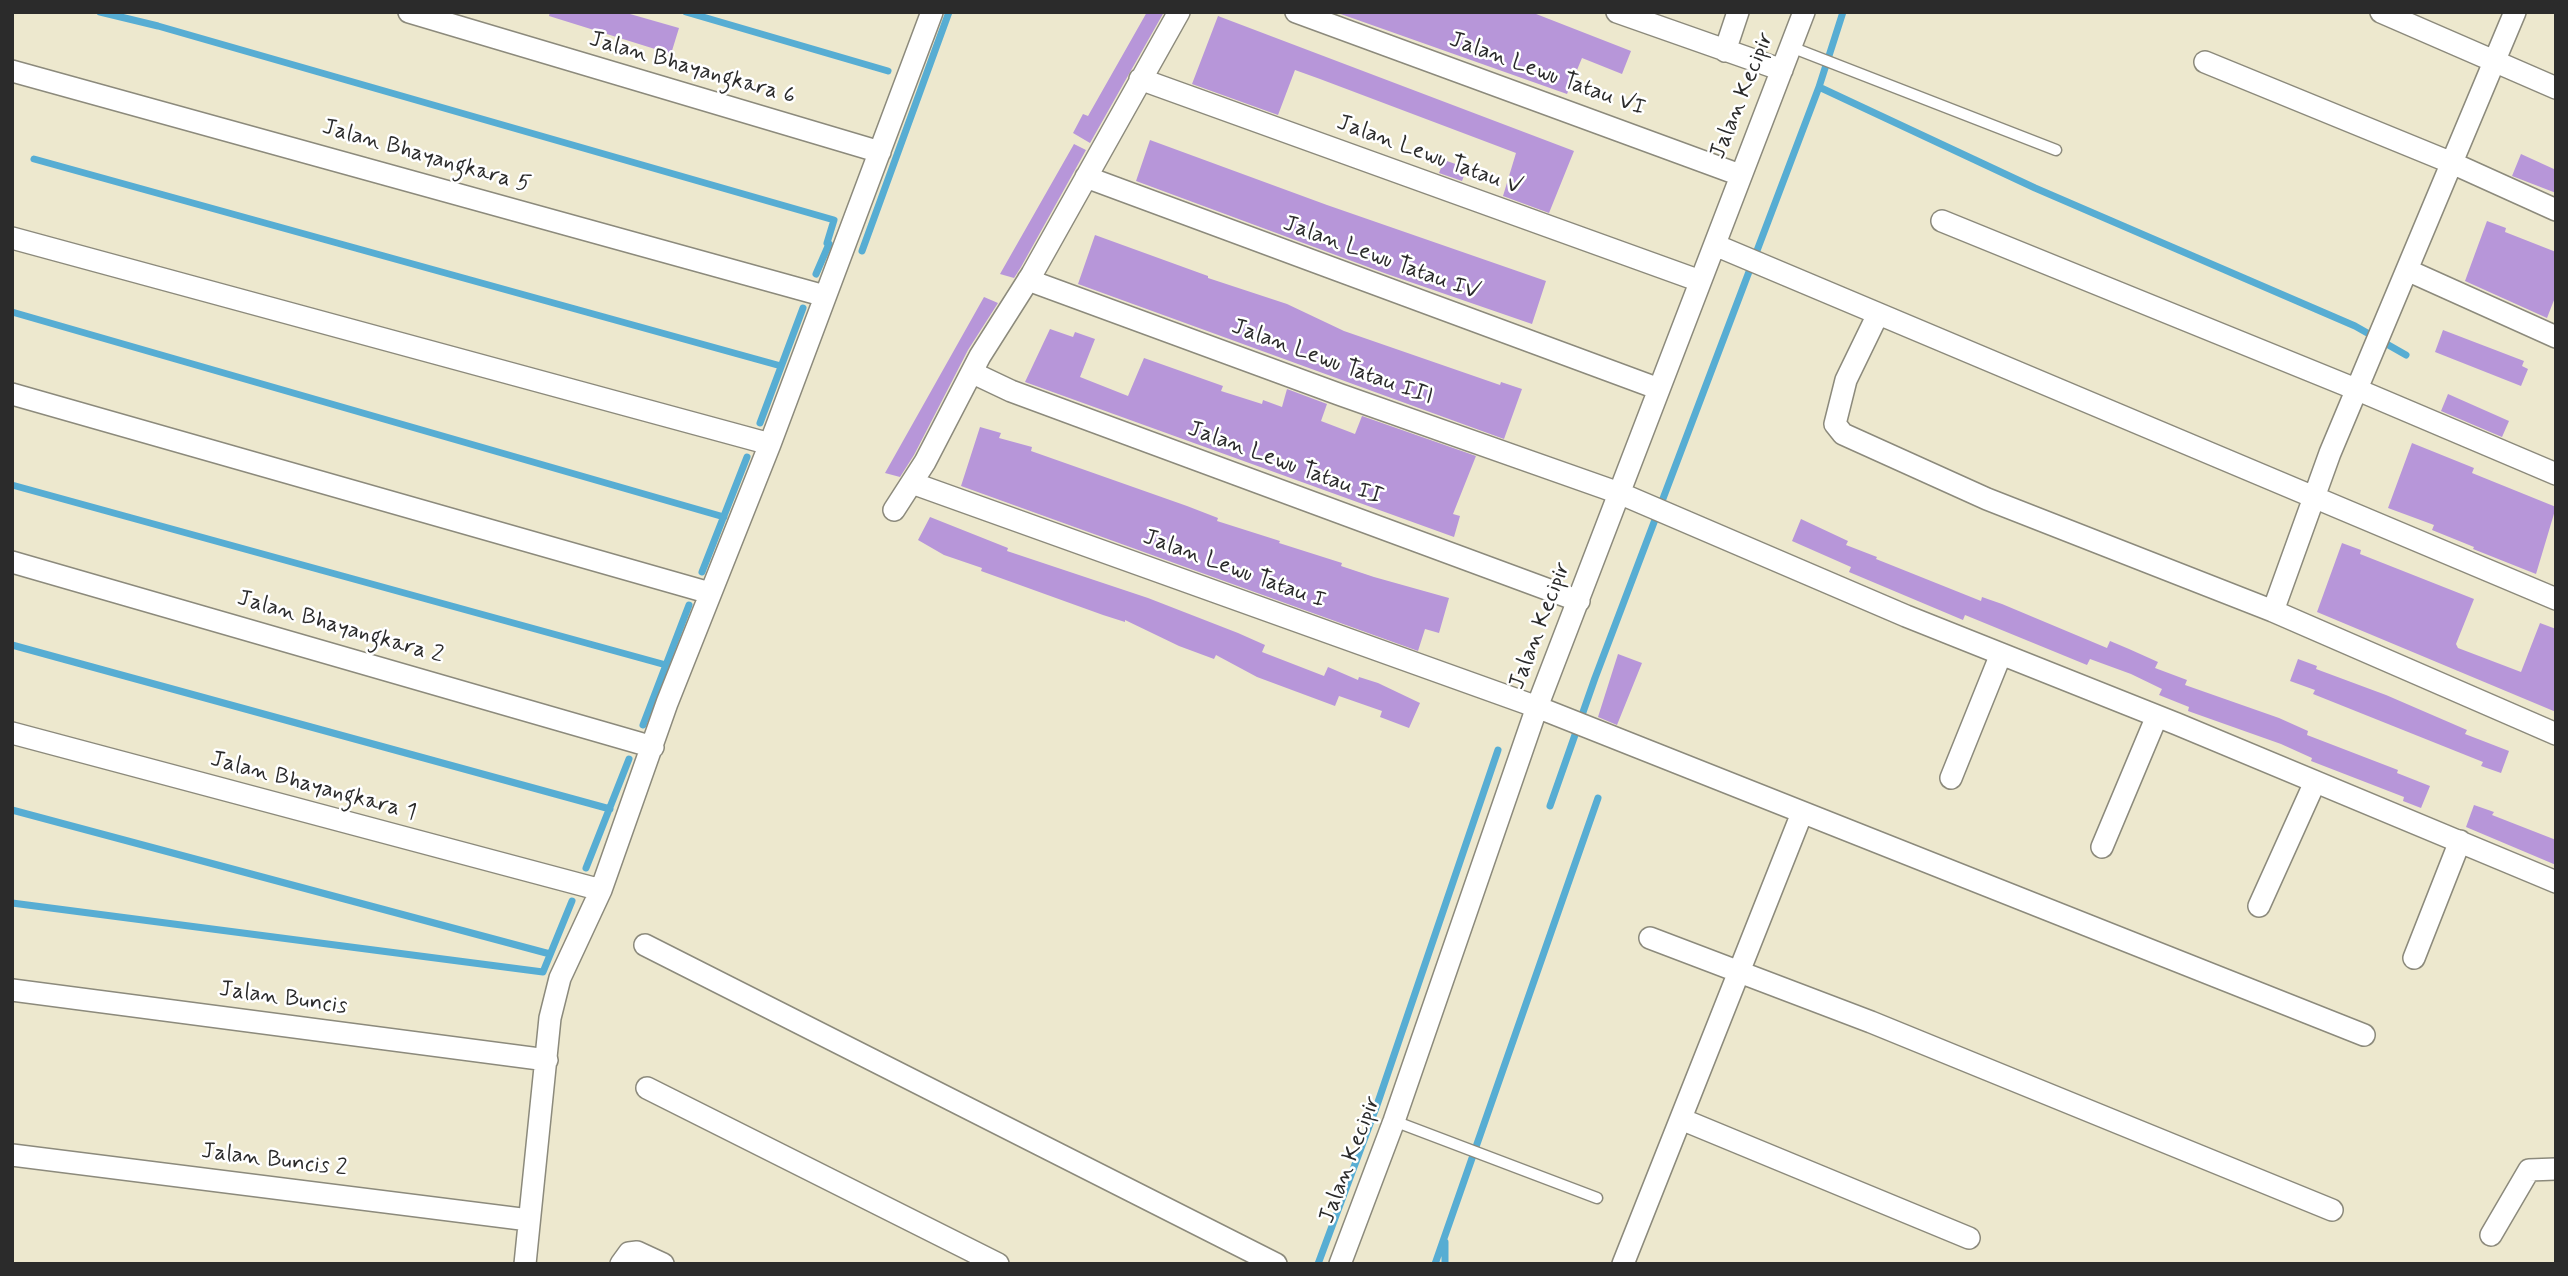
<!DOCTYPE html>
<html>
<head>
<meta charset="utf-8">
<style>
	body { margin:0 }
	#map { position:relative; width:2568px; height:1276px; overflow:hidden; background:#ede8ce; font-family:Mynerve,sans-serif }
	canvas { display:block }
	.frame { position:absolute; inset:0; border:14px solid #2b2b2b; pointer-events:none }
</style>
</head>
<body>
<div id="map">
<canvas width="2568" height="1276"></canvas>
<div class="frame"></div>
</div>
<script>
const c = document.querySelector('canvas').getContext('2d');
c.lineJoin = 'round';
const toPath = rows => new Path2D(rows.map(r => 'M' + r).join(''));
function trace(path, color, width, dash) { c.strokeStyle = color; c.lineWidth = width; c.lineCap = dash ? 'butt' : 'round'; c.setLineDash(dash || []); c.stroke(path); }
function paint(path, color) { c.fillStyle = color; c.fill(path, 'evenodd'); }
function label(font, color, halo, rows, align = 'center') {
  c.font = font + ' Mynerve,sans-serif'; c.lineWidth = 5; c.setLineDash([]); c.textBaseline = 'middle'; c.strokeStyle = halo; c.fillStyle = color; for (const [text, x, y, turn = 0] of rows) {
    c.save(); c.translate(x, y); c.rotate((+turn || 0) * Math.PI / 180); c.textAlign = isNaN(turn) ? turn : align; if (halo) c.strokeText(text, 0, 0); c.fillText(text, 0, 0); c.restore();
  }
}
trace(toPath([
	[100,12,158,26,834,220,827,243],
	[686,12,888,71],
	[1819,87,1843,12],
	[34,159,781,366],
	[862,251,949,12],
	[816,274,829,244],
	[12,312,724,517],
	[760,423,803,308],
	[12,485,666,665],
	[702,572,747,457],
	[12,645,610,809],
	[643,725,689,605],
	[1550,806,1595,678,1819,87,2035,188,2355,326,2406,355],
	[12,810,550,954],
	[586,868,629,759],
	[12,903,543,972,572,901],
	[1318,1264,1377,1105,1498,750],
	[1435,1264,1598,798],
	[1445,1264,1445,1242]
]), '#57add3', 7);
paint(toPath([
	[550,12,623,12,679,28,671,54,549,16],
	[1147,12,1164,12,1090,143,1073,133,1083,114,1088,116],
	[1335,12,1531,12,1631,51,1622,74,1582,58,1567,94],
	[1218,16,1574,151,1549,213,1503,196,1516,153,1320,79,1295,70,1278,115,1192,84],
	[1150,140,1327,205,1546,281,1532,324,1387,274,1136,181],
	[1074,144,1086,150,1021,267,1014,278,1000,274],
	[2521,154,2556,170,2556,193,2512,176],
	[1444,160,1467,168,1462,181,1439,173],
	[2487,221,2506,228,2505,232,2556,252,2556,295,2547,318,2465,281],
	[1095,235,1208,276,1208,278,1287,304,1344,331,1500,385,1501,382,1522,389,1504,439,1078,284],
	[984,297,998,303,968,350,914,455,900,477,885,473],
	[1050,329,1073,337,1075,332,1095,339,1080,377,1128,396,1144,358,1223,386,1221,391,1262,404,1263,400,1282,407,1287,389,1327,404,1321,421,1355,434,1362,416,1476,456,1453,514,1460,516,1454,537,1025,382],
	[2443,330,2524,361,2522,366,2528,369,2521,386,2435,352],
	[2448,394,2509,421,2502,437,2441,411],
	[980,427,1001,433,999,438,1032,447,1031,451,1187,506,1218,518,1217,521,1280,541,1279,543,1342,563,1341,566,1374,577,1449,598,1439,633,1425,629,1418,651,961,486],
	[2412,443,2474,468,2472,473,2556,507,2536,574,2473,549,2474,547,2432,530,2434,525,2388,508],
	[930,517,1008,548,1007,551,1148,598,1238,633,1265,645,1262,652,1324,676,1328,667,1358,680,1359,677,1378,683,1420,703,1409,728,1380,717,1382,711,1339,696,1335,706,1257,677,1216,655,1214,659,1179,646,1125,620,1125,622,1103,615,981,571,982,568,944,555,918,540],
	[1801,519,1848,541,1846,545,1877,557,1876,559,1981,601,1982,597,2002,604,2107,648,2110,641,2129,649,2158,662,2155,668,2187,680,2185,685,2279,718,2308,731,2307,735,2398,770,2397,773,2430,786,2421,808,2403,801,2404,797,2311,761,2312,758,2281,744,2188,711,2189,707,2159,695,2162,689,2131,674,2090,659,2087,665,1965,615,1963,620,1849,572,1851,567,1792,541],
	[2342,543,2361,550,2360,554,2474,599,2456,644,2458,648,2521,672,2540,623,2556,629,2556,712,2317,612],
	[1618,654,1642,663,1617,725,1598,717],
	[2298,659,2317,666,2316,669,2386,695,2467,730,2465,734,2509,751,2501,773,2481,766,2483,762,2313,694,2315,690,2290,681],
	[2474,805,2494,812,2492,815,2556,840,2556,865,2466,827]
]), '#b796d9');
const lane = toPath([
	[1791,47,2056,150],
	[1394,1121,1597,1198]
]);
const street = toPath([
	[409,12,880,152],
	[1296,12,1740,175],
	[1617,12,1782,70],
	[2381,12,2556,88],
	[2515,12,2330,453,2273,611,2556,734],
	[1725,51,1738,12],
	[2205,62,2452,163,2556,210],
	[12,71,825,296],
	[1140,79,1700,281],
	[1086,177,1659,389],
	[1942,221,2358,390,2556,474],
	[12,238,770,444],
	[1715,245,2556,599],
	[2407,270,2556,337],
	[1028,280,1341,395,1619,493,1906,616,2177,724,2556,882],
	[1878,314,1846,380,1835,424,1843,434,1987,499,2273,611],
	[973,373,1011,391,1579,601],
	[12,394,710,593],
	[912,483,1537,707,2364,1035],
	[894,510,925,462,980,356,1032,274,1179,12],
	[12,562,653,747],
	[12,733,601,890],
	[1951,778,2001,654],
	[2102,847,2157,716],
	[2259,906,2315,782],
	[1650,938,1871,1022,2332,1210],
	[645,945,1276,1264],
	[2414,958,2460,841],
	[12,990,547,1060],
	[647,1088,998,1264],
	[1681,1119,1969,1238],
	[12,1155,529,1220],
	[2491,1235,2529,1170,2556,1169],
	[525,1264,550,1018,560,978,601,890,667,703,770,444,932,12],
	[621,1264,629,1253,637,1252,663,1264],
	[1340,1264,1394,1121,1537,707,1804,12],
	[1623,1264,1802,813]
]);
trace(lane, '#8c8a7c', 13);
trace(street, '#8c8a7c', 24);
trace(lane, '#fff', 10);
trace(street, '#fff', 21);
label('23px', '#2b2b2b', '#fff', [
	["Jalan Bhayangkara 6",692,69,16],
	["Jalan Lewu Tatau VI",1547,75,20],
	["Jalan Kecipir",1743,96,-68],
	["Jalan Lewu Tatau V",1429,156,20],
	["Jalan Bhayangkara 5",426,157,16],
	["Jalan Lewu Tatau IV",1381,259,20],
	["Jalan Lewu Tatau III",1332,363,20],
	["Jalan Lewu Tatau II",1285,464,20],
	["Jalan Lewu Tatau I",1234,570,20],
	["Jalan Kecipir",1541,626,-69],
	["Jalan Bhayangkara 2",340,628,16],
	["Jalan Bhayangkara 1",313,787,15],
	["Jalan Buncis",283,999,8],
	["Jalan Kecipir",1351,1160,-69],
	["Jalan Buncis 2",274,1161,7]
]);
</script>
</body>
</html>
